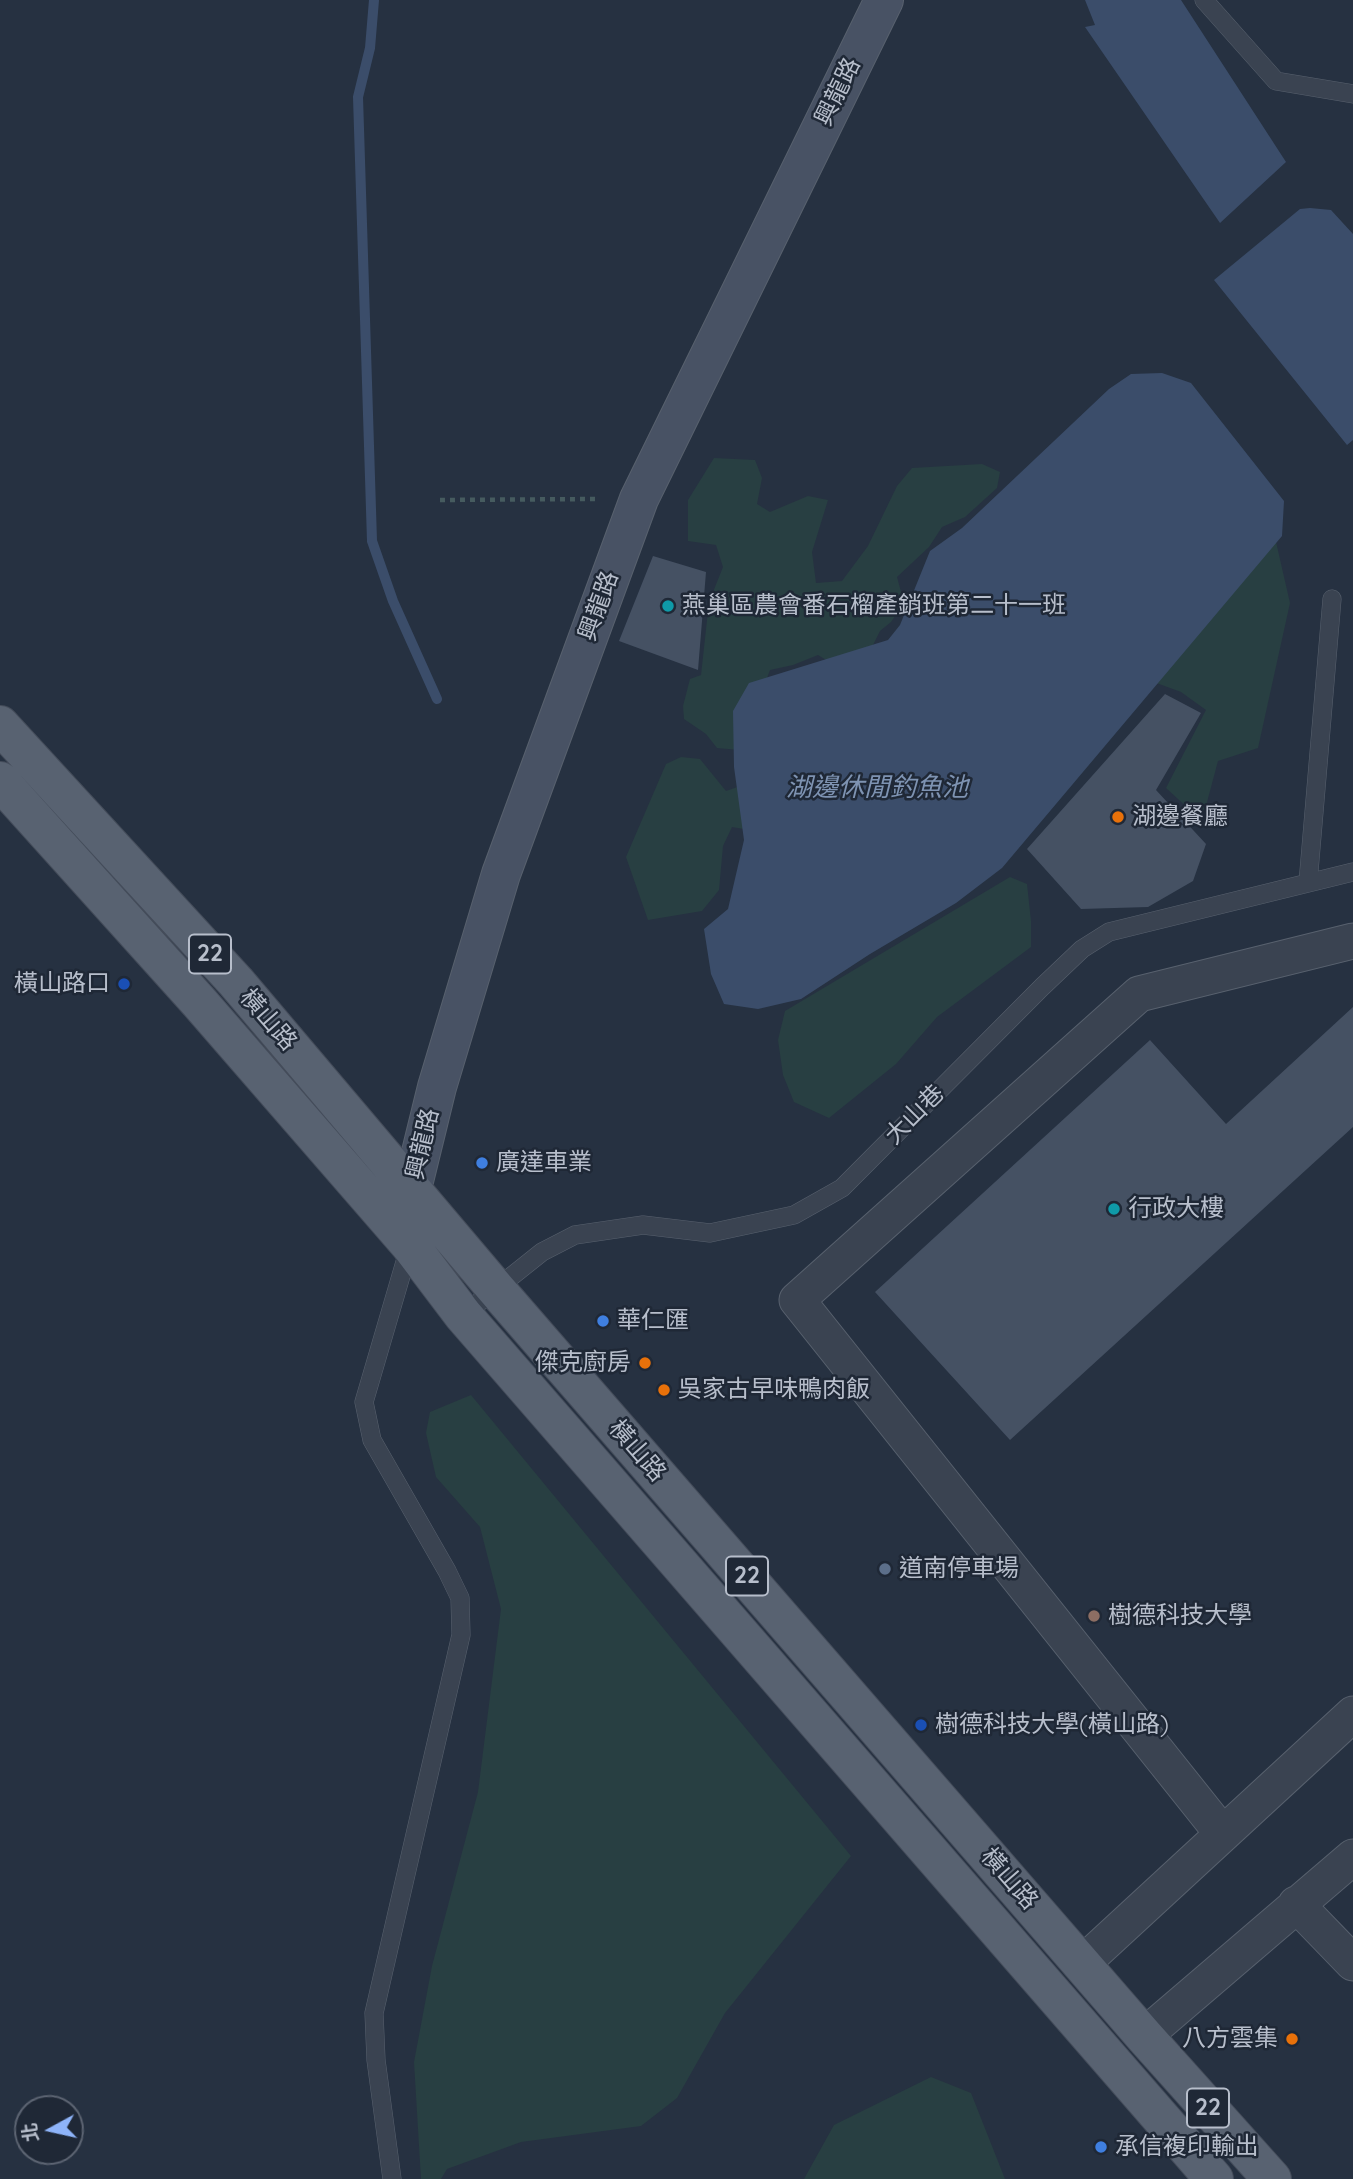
<!DOCTYPE html>
<html>
<head>
<meta charset="utf-8">
<style>
	body { margin:0 }
	#map { position:relative; width:1353px; height:2179px; overflow:hidden; background:#263141; font-family:Quicksand,"Noto Sans TC",sans-serif }
	canvas { display:block }
	.north { position:absolute; left:14px; top:2095px; width:70px; height:70px; box-sizing:border-box; background:#1f2836; border:2px solid #5c6472; border-radius:50%; rotate:262deg; font-size:19px; font-weight:700; line-height:28px; text-align:center; color:#b7becb }
	.north::after { content:''; display:block; margin:auto; width:24px; height:32px; background:#8eb4f9; clip-path:polygon(50% 0,100% 100%,50% 72%,0 100%) }
</style>
</head>
<body>
<div id="map">
<canvas width="1353" height="2179"></canvas>
<div class="north">北</div>
</div>
<script>
const c = document.querySelector('canvas').getContext('2d');
c.lineJoin = 'round';
function paint(path, color) { c.fillStyle = color; c.fill(path, 'evenodd'); }
const toPath = rows => new Path2D(rows.map(r => 'M' + r).join(''));
function trace(path, color, width, dash) { c.strokeStyle = color; c.lineWidth = width; c.lineCap = dash ? 'butt' : 'round'; c.setLineDash(dash || []); c.stroke(path); }
function label(font, color, halo, rows, align = 'center') {
  c.font = font + ' Quicksand,"Noto Sans TC",sans-serif'; c.lineWidth = 5; c.setLineDash([]); c.textBaseline = 'middle'; c.strokeStyle = halo; c.fillStyle = color; for (const [text, x, y, turn = 0] of rows) {
    c.save(); c.translate(x, y); c.rotate((+turn || 0) * Math.PI / 180); c.textAlign = isNaN(turn) ? turn : align; if (halo) c.strokeText(text, 0, 0); c.fillText(text, 0, 0); c.restore();
  }
}
paint(toPath([
	[714,458,755,460,762,478,757,504,770,512,808,496,828,500,812,552,816,583,842,581,868,546,897,486,912,468,982,464,1000,472,997,488,965,517,942,527,929,547,897,577,904,603,891,622,880,631,865,661,836,666,818,655,793,665,770,670,740,750,717,748,706,734,684,719,683,706,690,679,701,675,709,602,723,567,716,545,688,541,688,500],
	[1271,520,1290,603,1258,748,1218,761,1202,821,1166,788,1206,710,1181,692,1151,681],
	[681,757,700,759,726,791,749,783,761,832,732,827,723,846,719,890,702,911,648,920,626,857,666,764],
	[1010,877,1027,884,1031,921,1031,947,937,1017,896,1064,829,1118,794,1102,783,1075,778,1040,785,1011],
	[471,1395,851,1856,725,2013,677,2098,641,2126,521,2142,447,2169,441,2179,421,2179,414,2062,432,1966,478,1792,501,1609,480,1527,436,1477,426,1433,430,1412],
	[931,2077,971,2093,1005,2179,804,2179,834,2125]
]), '#283f42');
paint(toPath([
	[1085,0,1181,0,1286,162,1220,223,1085,27,1095,25],
	[1310,208,1331,210,1353,234,1353,440,1347,445,1214,280,1300,209],
	[1162,373,1191,383,1284,501,1282,536,1002,868,956,903,870,954,801,999,758,1009,724,1004,711,974,704,929,728,909,744,840,734,767,733,711,749,683,888,640,900,625,930,551,962,528,1109,389,1131,374]
]), '#3b4d6a');
trace(toPath([
	[374,0,370,48,358,97,372,541,393,601,437,699]
]), '#3b4d6a', 10);
paint(toPath([
	[653,556,706,572,698,670,619,641],
	[1165,694,1201,713,1156,790,1206,844,1193,881,1148,907,1081,909,1027,849],
	[1353,1007,1353,1127,1010,1440,875,1292,1150,1040,1226,1124]
]), '#455163');
const lane = toPath([
	[1204,0,1276,81,1353,94],
	[1308,883,1332,599],
	[463,1315,542,1252,575,1235,643,1225,710,1233,794,1215,842,1188,1042,987,1082,949,1109,932,1353,872],
	[392,2179,376,2060,374,2013,461,1635,460,1598,447,1571,372,1440,364,1402,410,1245]
]);
const street = toPath([
	[1222,1833,797,1300,1139,994,1353,941],
	[1296,1904,1353,1963],
	[1083,1963,1353,1714],
	[1144,2036,1353,1857]
]);
const secondary = toPath([
	[411,1217,412,1189,437,1087,501,874,639,499,884,0]
]);
const primary = toPath([
	[0,725,236,982,495,1288,1144,2036,1272,2179],
	[0,781,199,1002,410,1245,463,1315,1214,2179]
]);
trace(lane, '#58616e', 19);
trace(street, '#58616e', 37);
trace(secondary, '#58616e', 40);
trace(primary, '#444c5a', 40);
trace(toPath([
	[440,500,599,499]
]), '#465b5f', 4.5, [5, 5]);
trace(lane, '#3a4351', 18);
trace(street, '#3a4351', 35);
trace(secondary, '#485264', 38);
trace(primary, '#586271', 38);
for (const [x, y, r, color] of [
	[668,606,7,"#0f9aa8"],
	[1118,817,7,"#e8710a"],
	[124,984,7,"#1a4fb4"],
	[482,1163,7,"#3f7fe0"],
	[1114,1209,7,"#0f9aa8"],
	[603,1321,7,"#3f7fe0"],
	[645,1363,7,"#e8710a"],
	[664,1390,7,"#e8710a"],
	[885,1569,7,"#5c6f8a"],
	[1094,1616,7,"#8d6e63"],
	[921,1725,7,"#1a4fb4"],
	[1292,2039,7,"#e8710a"],
	[1101,2147,7,"#3f7fe0"]
]) { const dot = new Path2D(); dot.arc(x, y, r, 0, 2 * Math.PI); c.fillStyle = color; c.fill(dot); trace(dot, '#1f2836', 2.5); }
for (const [x, y, w] of [
	[210,954,42],
	[747,1576,42],
	[1208,2108,42]
]) { const box = new Path2D(); box.roundRect(x - w / 2, y - 19.5, w, 39, 5); c.fillStyle = '#1f2836'; c.fill(box); trace(box, '#b7becb', 2); }
label('bold 23px', '#b7becb', null, [
	["22",210,954],
	["22",747,1576],
	["22",1208,2108]
]);
label('24px', '#b7becb', '#1f2836', [
	["興龍路",838,92,-64],
	["興龍路",599,606,-70],
	["橫山路",268,1020,49],
	["大山巷",915,1115,-45],
	["興龍路",423,1144,-77],
	["橫山路",637,1451,49],
	["橫山路",1009,1879,49]
]);
label('24px', '#b7becb', '#1f2836', [
	["燕巢區農會番石榴產銷班第二十一班",682,606],
	["湖邊餐廳",1132,817],
	["橫山路口",110,984,"right"],
	["廣達車業",496,1163],
	["行政大樓",1128,1209],
	["華仁匯",617,1321],
	["傑克廚房",631,1363,"right"],
	["吳家古早味鴨肉飯",678,1390],
	["道南停車場",899,1569],
	["樹德科技大學",1108,1616],
	["樹德科技大學(橫山路)",935,1725],
	["八方雲集",1278,2039,"right"],
	["承信複印輸出",1115,2147]
], 'left');
label('italic 26px', '#7e93b2', '#1f2836', [
	["湖邊休閒釣魚池",877,788]
]);
</script>
</body>
</html>
